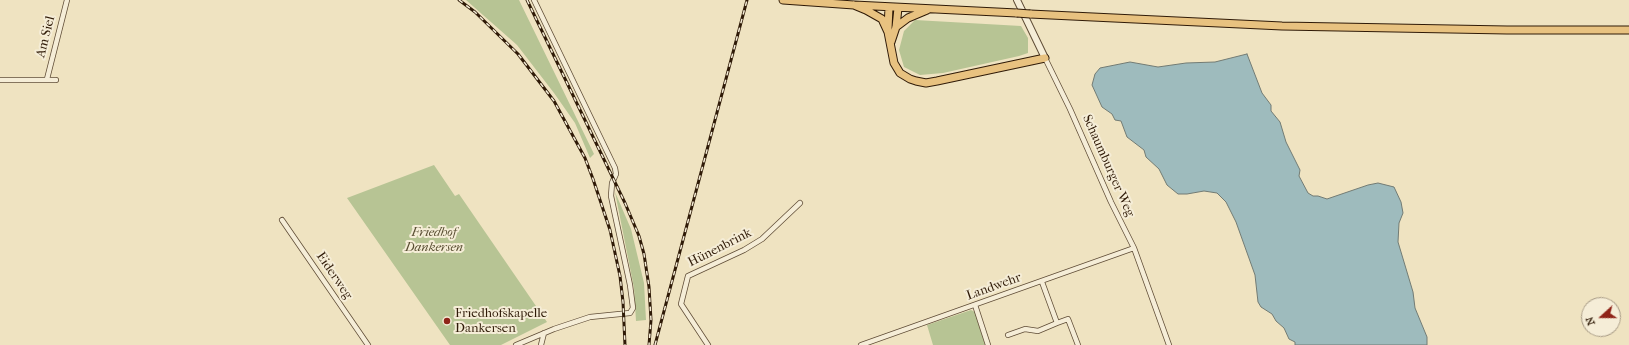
<!DOCTYPE html>
<html>
<head>
<meta charset="utf-8">
<style>
	body { margin:0 }
	#map { position:relative; width:1629px; height:345px; overflow:hidden; background:#efe3c1; font-family:"IM FELL French Canon",serif }
	canvas { display:block }
	.north { position:absolute; left:1581px; top:297px; width:40px; height:40px; box-sizing:border-box; background:#f5edd7; border:1px solid #a69984; border-radius:50%; rotate:249deg; font-size:11px; font-weight:700; line-height:16px; text-align:center; color:#2f1a07 }
	.north::after { content:''; display:block; margin:auto; width:14px; height:18px; background:#8f2418; clip-path:polygon(50% 0,100% 100%,50% 72%,0 100%) }
</style>
</head>
<body>
<div id="map">
<canvas width="1629" height="345"></canvas>
<div class="north">N</div>
</div>
<script>
const c = document.querySelector('canvas').getContext('2d');
c.lineJoin = 'round';
function paint(path, color) { c.fillStyle = color; c.fill(path, 'evenodd'); }
const toPath = rows => new Path2D(rows.map(r => 'M' + r).join(''));
function trace(path, color, width, dash) { c.strokeStyle = color; c.lineWidth = width; c.lineCap = dash ? 'butt' : 'round'; c.setLineDash(dash || []); c.stroke(path); }
function label(font, color, halo, rows, align = 'center') {
  c.font = font + ' "IM FELL French Canon",serif'; c.lineWidth = 4; c.setLineDash([]); c.textBaseline = 'middle'; c.strokeStyle = halo; c.fillStyle = color; for (const [text, x, y, turn = 0] of rows) {
    c.save(); c.translate(x, y); c.rotate((+turn || 0) * Math.PI / 180); c.textAlign = isNaN(turn) ? turn : align; if (halo) c.strokeText(text, 0, 0); c.fillText(text, 0, 0); c.restore();
  }
}
paint(toPath([
	[466,0,519,0,594,154,590,158,575,123,554,93,517,45],
	[915,20,1021,26,1028,38,1028,53,1019,56,943,73,920,75,904,67,899,50,904,31],
	[434,165,455,196,459,194,547,322,501,345,450,345,347,198],
	[615,192,631,229,644,283,646,320,636,321,634,288],
	[971,310,975,312,985,345,933,345,927,325]
]), '#b7c494');
const water = toPath([
	[1247,54,1262,93,1271,105,1271,111,1280,122,1286,142,1300,170,1299,176,1308,193,1313,196,1318,196,1327,199,1368,185,1378,183,1394,187,1401,202,1403,213,1399,223,1398,242,1413,292,1415,308,1427,337,1427,345,1295,345,1295,342,1289,339,1284,328,1276,321,1272,314,1261,307,1258,302,1255,275,1236,222,1226,202,1217,193,1204,191,1187,194,1178,194,1167,185,1159,169,1146,157,1144,150,1127,137,1121,121,1115,120,1112,114,1102,107,1092,85,1095,74,1100,68,1130,62,1158,67,1186,63,1215,62,1247,54]
]);
paint(water, '#9ebbbd');
trace(water, '#727b74', 1);
const minor = toPath([
	[1045,58,1070,109,1111,202,1134,248,1169,345],
	[47,79,67,0],
	[0,80,56,80],
	[282,220,368,345],
	[1042,282,1057,323,1068,319,1078,345],
	[975,305,988,345],
	[1008,335,1025,329,1038,331,1057,323],
	[516,345,554,329,590,317,630,313,633,308,630,285,611,196,612,183,616,174,615,168,534,0],
	[541,345,544,333],
	[708,345,681,304,688,276,744,250,762,239,800,203],
	[861,345,1134,248]
]);
const tertiary = toPath([
	[1017,0,1045,58]
]);
const primary = toPath([
	[783,0,854,5,1017,13],
	[854,5,866,10,882,19,888,32,894,63,900,73,910,79,916,81,926,83,937,81,1045,58],
	[1030,14,1282,26,1507,30,1629,30],
	[896,27,908,18,927,10],
	[888,29,889,7],
	[891,42,896,27,898,8]
]);
trace(minor, '#5f4c36', 6);
trace(tertiary, '#5f4c36', 8);
trace(primary, '#2f1a07', 9);
trace(minor, '#f5edd7', 4.5);
trace(tertiary, '#f5edd7', 6);
trace(primary, '#e8c280', 7);
const rail = toPath([
	[459,0,475,12,518,54,554,101,585,158,593,179,610,230,620,276,623,302,625,345],
	[527,0,625,203,639,236,644,254,649,287,651,320,649,345],
	[655,345,747,0]
]);
trace(rail, '#2f1a07', 3);
trace(rail, '#f5edd7', 1.5, [4.5]);
const primaryBridge = toPath([
	[1017,13,1030,14]
]);
trace(primaryBridge, '#2f1a07', 9, []);
trace(primaryBridge, '#e8c280', 7);
for (const [x, y, r, color] of [
	[447,321,4,"#8f2418"]
]) { const dot = new Path2D(); dot.arc(x, y, r, 0, 2 * Math.PI); c.fillStyle = color; c.fill(dot); trace(dot, '#f5edd7', 1.5); }
label('13px', '#2f1a07', '#f5edd7', [
	["Am Siel",46,37,-76],
	["Schaumburger Weg",1108,166,66],
	["Hünenbrink",720,248,-27],
	["Eiderweg",334,276,56],
	["Landwehr",994,287,-20]
]);
label('italic 13px', '#584d31', '#f5edd7', [
	["Friedhof",434,233],
	["Dankersen",434,248]
]);
label('13px', '#2f1a07', '#f5edd7', [
	["Friedhofskapelle",455,314],
	["Dankersen",455,329]
], 'left');
</script>
</body>
</html>
